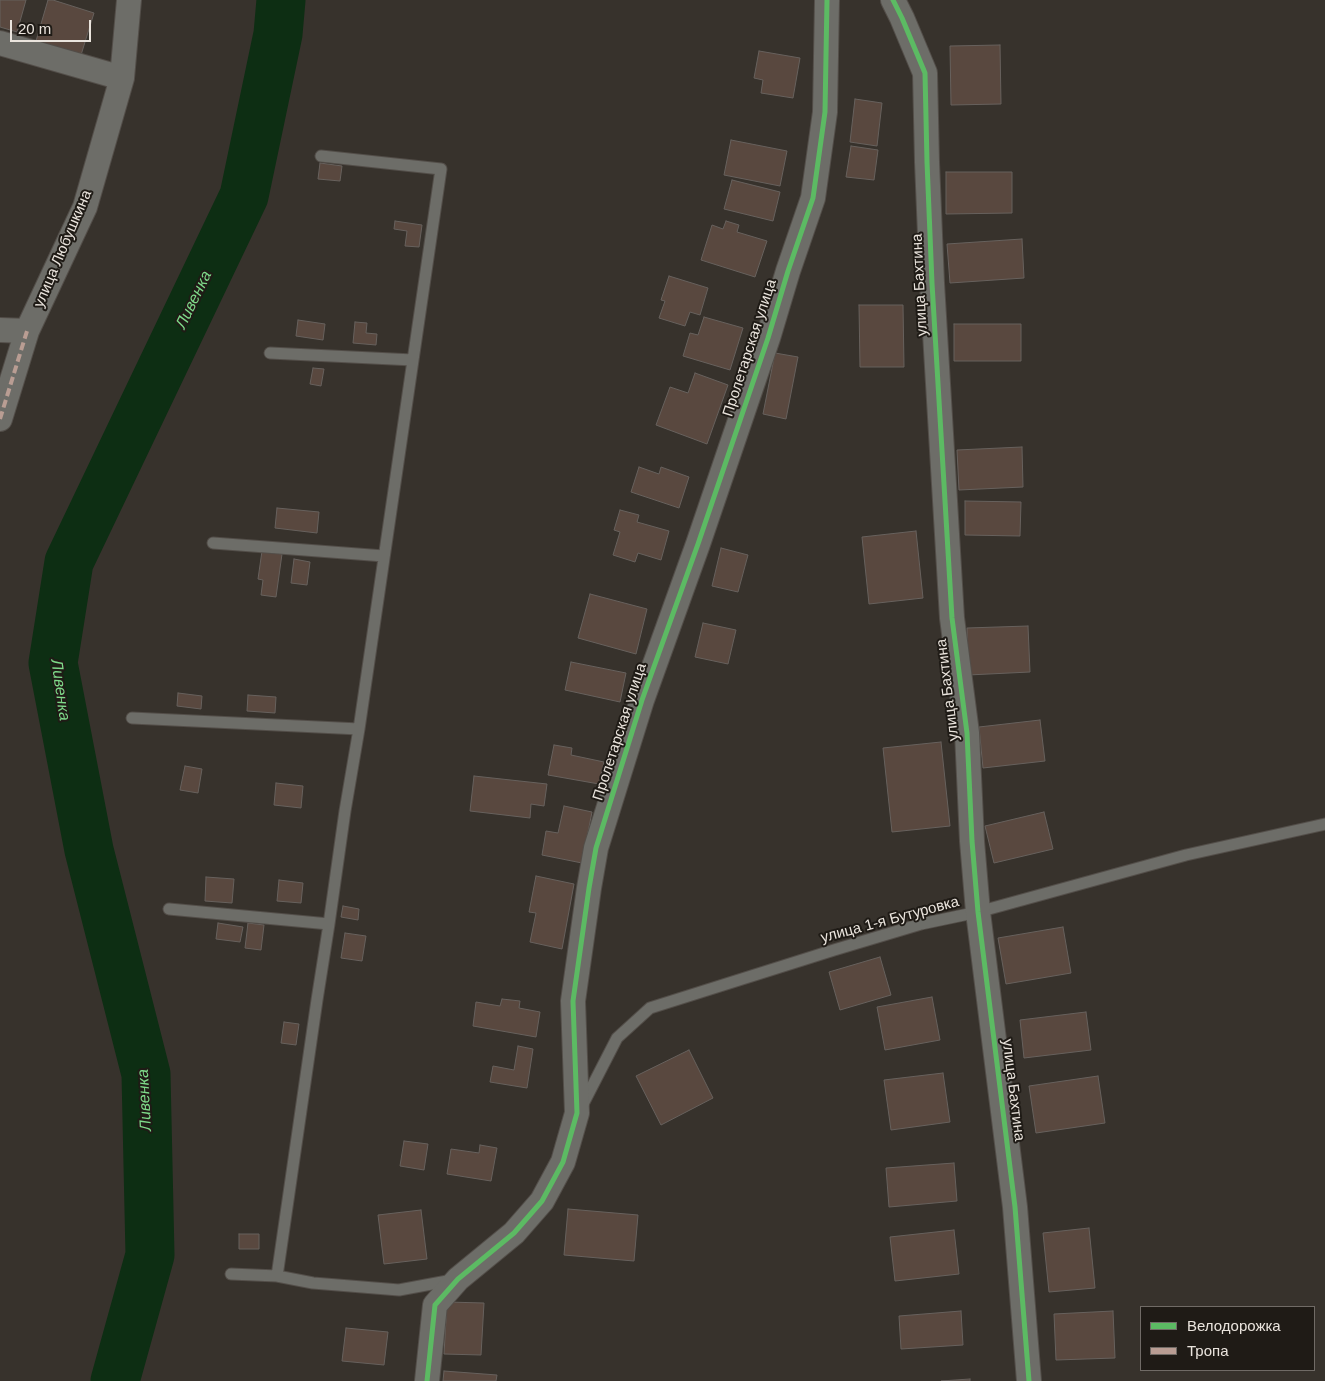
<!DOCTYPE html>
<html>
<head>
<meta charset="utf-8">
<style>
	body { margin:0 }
	#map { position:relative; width:1325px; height:1381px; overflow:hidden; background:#37322c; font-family:Arial,sans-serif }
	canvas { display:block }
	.legend { position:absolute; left:1140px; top:1306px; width:175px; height:65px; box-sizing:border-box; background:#1f1b16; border:1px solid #706b66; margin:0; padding:6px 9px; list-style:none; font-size:15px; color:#eae4dd }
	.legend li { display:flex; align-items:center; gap:10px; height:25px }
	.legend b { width:25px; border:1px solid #706b66 }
	.scale { position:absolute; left:10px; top:20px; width:81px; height:22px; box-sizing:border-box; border:2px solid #eae4dd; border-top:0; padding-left:6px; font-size:15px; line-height:18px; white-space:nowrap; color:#eae4dd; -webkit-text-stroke:4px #1f1b16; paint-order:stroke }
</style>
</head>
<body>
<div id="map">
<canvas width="1325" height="1381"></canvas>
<ul class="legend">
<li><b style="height:6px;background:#5cba63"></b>Велодорожка</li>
<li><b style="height:6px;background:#b99d93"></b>Тропа</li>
</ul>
<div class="scale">20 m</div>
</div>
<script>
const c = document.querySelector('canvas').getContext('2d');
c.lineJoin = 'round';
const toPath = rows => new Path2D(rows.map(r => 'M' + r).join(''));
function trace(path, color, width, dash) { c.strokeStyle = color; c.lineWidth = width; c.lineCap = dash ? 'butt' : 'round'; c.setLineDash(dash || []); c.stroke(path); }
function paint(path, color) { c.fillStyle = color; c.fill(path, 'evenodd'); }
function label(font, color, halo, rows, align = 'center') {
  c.font = font + ' Arial,sans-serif'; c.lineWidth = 4; c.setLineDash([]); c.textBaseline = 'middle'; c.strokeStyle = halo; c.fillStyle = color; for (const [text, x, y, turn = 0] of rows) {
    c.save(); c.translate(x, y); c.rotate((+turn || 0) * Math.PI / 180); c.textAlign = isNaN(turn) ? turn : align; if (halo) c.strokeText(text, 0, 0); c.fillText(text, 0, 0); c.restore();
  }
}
trace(toPath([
	[115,1381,150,1255,146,1074,89,850,53,663,69,562,244,196,278,34,281,0]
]), '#0d2e13', 49);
const building = toPath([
	[0,0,26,0,17,32,0,27,0,0],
	[48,0,53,0,94,13,81,55,36,41,48,0],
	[1000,45,1001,104,951,105,950,46,1000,45],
	[759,51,800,58,793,98,761,93,763,80,754,78,759,51],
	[855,99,882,103,877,146,850,142,855,99],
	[731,140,787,151,780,186,724,175,731,140],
	[851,146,878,150,874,180,846,177,851,146],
	[320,163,342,166,340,181,318,179,320,163],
	[946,172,1012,172,1012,213,946,214,946,172],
	[732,180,780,192,773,221,724,209,732,180],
	[395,221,422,225,419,247,405,246,407,231,394,229,395,221],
	[726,221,739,225,737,232,767,241,755,277,701,260,712,225,723,229,726,221],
	[1022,239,1024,278,950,283,947,244,1022,239],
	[669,276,708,288,700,315,690,312,685,326,659,318,665,301,661,300,669,276],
	[859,305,903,305,904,367,860,367,859,305],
	[704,317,743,328,730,370,683,356,690,333,698,335,704,317],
	[298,320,325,324,323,340,296,336,298,320],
	[355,322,367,323,366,333,377,334,376,345,353,343,355,322],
	[954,324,1021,324,1021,361,954,361,954,324],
	[775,353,798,357,786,419,763,414,775,353],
	[313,368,324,369,321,386,310,384,313,368],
	[695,373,728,385,707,444,656,425,670,387,688,393,695,373],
	[1022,447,1023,487,959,490,957,450,1022,447],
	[639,467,659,474,661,467,689,477,679,508,631,492,639,467],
	[965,501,1021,502,1020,536,965,535,965,501],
	[277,508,319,512,317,533,275,528,277,508],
	[620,510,639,515,637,522,669,531,661,560,638,553,635,562,613,555,620,532,614,530,620,510],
	[916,531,923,598,869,604,862,537,916,531],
	[721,548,748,555,738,592,712,586,721,548],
	[262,551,282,554,276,597,261,595,263,580,258,579,262,551],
	[294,559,310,562,307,585,291,583,294,559],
	[590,594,647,609,636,654,578,638,590,594],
	[703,623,736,630,728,664,695,657,703,623],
	[1028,626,1030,672,968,675,967,628,1028,626],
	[571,662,626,673,620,702,565,690,571,662],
	[178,693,202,696,201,709,177,706,178,693],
	[248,695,276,697,275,713,247,711,248,695],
	[1040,720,1045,761,983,768,979,727,1040,720],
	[941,742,950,826,892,832,883,748,941,742],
	[554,745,572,748,571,755,604,762,599,784,548,775,554,745],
	[185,766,202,769,198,793,180,790,185,766],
	[474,776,547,784,544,806,531,804,530,818,470,811,474,776],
	[276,783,303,786,301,808,274,805,276,783],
	[564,806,592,812,582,863,542,855,546,831,558,833,564,806],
	[1044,812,1053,849,994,863,985,826,1044,812],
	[536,876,574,884,562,949,530,942,536,913,529,912,536,876],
	[206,877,234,879,232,903,205,901,206,877],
	[279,880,303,883,301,903,277,901,279,880],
	[343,906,359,909,358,920,341,917,343,906],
	[218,923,243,927,240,942,216,939,218,923],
	[248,923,264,925,261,950,245,948,248,923],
	[1063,927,1071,973,1006,984,998,938,1063,927],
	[345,933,366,936,362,961,341,958,345,933],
	[880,957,891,995,840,1010,829,972,880,957],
	[932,997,940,1040,885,1050,877,1007,932,997],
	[502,999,520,1001,519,1008,540,1012,536,1037,473,1026,476,1002,500,1006,502,999],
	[1086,1012,1091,1050,1024,1058,1020,1020,1086,1012],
	[284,1022,299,1024,296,1045,281,1043,284,1022],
	[518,1046,533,1049,527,1088,490,1082,493,1066,514,1070,518,1046],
	[689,1050,713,1098,661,1125,636,1076,689,1050],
	[943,1073,950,1122,891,1130,884,1080,943,1073],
	[1098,1076,1105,1123,1036,1133,1029,1086,1098,1076],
	[404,1141,428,1144,424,1170,400,1166,404,1141],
	[480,1145,497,1148,491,1181,447,1174,451,1149,479,1153,480,1145],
	[954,1163,957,1201,889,1207,886,1168,954,1163],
	[568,1209,638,1215,634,1261,564,1255,568,1209],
	[421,1210,427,1259,384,1264,378,1215,421,1210],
	[1089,1228,1095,1288,1049,1292,1043,1233,1089,1228],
	[954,1230,959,1274,895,1281,890,1237,954,1230],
	[239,1234,259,1234,259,1249,239,1249,239,1234],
	[447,1302,484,1303,481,1355,444,1354,447,1302],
	[961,1311,963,1345,901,1349,899,1316,961,1311],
	[1113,1311,1115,1358,1056,1360,1054,1314,1113,1311],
	[346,1328,388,1332,384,1365,342,1361,346,1328],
	[444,1371,497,1375,496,1381,443,1381,444,1371],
	[970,1379,970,1381,941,1381,970,1379]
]);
paint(building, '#59483f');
trace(building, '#67615d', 1);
const lane = toPath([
	[270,353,413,360],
	[213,543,384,556],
	[132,718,359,729],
	[169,909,329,924],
	[581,1108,617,1038,650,1008,834,950,921,924,978,912,1186,855,1325,824],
	[231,1274,277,1276,313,1283,399,1290,453,1280],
	[277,1276,317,1000,329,924,345,811,359,729,441,169,321,156]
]);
const street = toPath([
	[893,0,902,18,925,73,927,162,932,283,952,618,967,733,972,841,978,912,1015,1207,1029,1381],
	[0,43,122,78],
	[0,330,27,331],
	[0,419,27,331,85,207,122,78,129,0],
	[427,1381,435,1305,458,1279,514,1233,542,1201,563,1162,577,1113,573,1001,589,888,596,848,642,700,698,544,768,338,788,271,813,198,825,112,827,0]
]);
trace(lane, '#534e49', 13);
trace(street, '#534e49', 26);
trace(lane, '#6d6d68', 11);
trace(street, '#6d6d68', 24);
trace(toPath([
	[0,419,27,331]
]), '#b99d93', 4, [8, 4]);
trace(toPath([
	[893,0,902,18,925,73,927,162,932,283,952,618,967,733,972,841,978,912,1015,1207,1029,1381],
	[427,1381,435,1305,458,1279,514,1233,542,1201,563,1162,577,1113,573,1001,589,888,596,848,642,700,698,544,768,338,788,271,813,198,825,112,827,0]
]), '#5cba63', 5);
label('15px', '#eae4dd', '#1f1b16', [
	["улица Любушкина",63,249,-67],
	["улица Бахтина",920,285,-93],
	["Пролетарская улица",750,348,-72],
	["улица Бахтина",948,690,-97],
	["Пролетарская улица",620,732,-72],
	["улица 1-я Бутуровка",890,920,-15],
	["улица Бахтина",1013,1090,83]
]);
label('italic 16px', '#7ed989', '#1f1b16', [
	["Ливенка",194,300,-64],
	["Ливенка",60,690,82],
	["Ливенка",145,1100,-93]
]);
</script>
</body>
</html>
